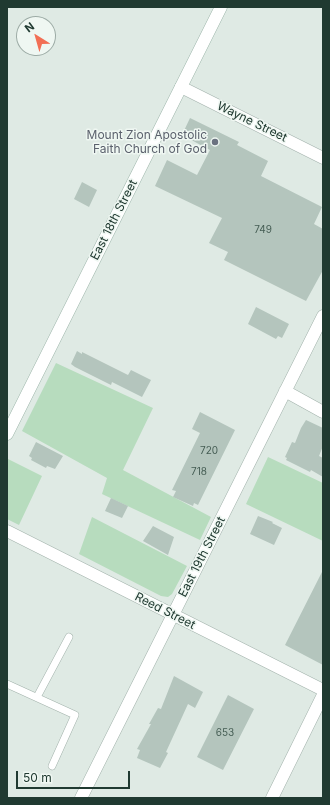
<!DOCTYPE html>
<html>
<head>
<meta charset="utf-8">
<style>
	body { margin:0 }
	#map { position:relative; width:330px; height:805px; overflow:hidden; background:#dfeae4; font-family:Inter,sans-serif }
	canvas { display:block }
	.frame { position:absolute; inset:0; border:8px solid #203a31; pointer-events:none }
	.north { position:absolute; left:16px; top:16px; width:40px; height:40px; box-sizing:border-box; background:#eff7f2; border:1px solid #9caba5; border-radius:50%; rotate:323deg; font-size:11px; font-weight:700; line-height:16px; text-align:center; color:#203a31 }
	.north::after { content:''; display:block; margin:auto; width:14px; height:18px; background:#f26f55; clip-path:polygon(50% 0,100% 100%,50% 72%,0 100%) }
	.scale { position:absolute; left:16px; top:771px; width:114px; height:18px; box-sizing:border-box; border:2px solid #203a31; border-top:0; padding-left:5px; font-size:12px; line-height:14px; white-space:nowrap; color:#203a31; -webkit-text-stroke:3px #eff7f2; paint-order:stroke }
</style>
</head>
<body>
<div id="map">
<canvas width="330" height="805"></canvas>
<div class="frame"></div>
<div class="north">N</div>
<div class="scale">50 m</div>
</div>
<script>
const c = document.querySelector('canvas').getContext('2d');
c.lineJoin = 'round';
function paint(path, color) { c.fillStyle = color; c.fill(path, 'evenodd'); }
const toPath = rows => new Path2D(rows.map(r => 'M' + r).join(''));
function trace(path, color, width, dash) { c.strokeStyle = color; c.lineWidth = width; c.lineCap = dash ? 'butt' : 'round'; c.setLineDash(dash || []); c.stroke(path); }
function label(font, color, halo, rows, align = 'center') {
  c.font = font + ' Inter,sans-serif'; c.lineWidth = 3; c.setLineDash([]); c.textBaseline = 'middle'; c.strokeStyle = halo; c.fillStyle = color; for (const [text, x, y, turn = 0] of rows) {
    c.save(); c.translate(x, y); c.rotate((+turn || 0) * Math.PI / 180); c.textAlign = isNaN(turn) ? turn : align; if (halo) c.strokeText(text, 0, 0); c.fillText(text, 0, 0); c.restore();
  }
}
paint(toPath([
	[56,363,153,408,123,470,211,517,200,540,102,494,107,478,22,431],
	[268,457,323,483,323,541,246,504],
	[8,459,42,476,19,525,7,519],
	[92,517,187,566,172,594,168,597,161,596,79,554]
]), '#b7dcbe');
paint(toPath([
	[190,118,239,142,237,145,268,161,261,176,322,207,314,224,323,229,323,270,306,301,224,260,228,252,209,243,222,218,155,186,167,160,197,175,210,150,182,135],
	[82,182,97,190,89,207,74,199],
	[256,307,289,324,282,338,278,336,276,339,248,324],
	[77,351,82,354,82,352,128,375,131,370,151,380,142,397,112,382,111,385,75,367,71,364],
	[200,412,235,430,198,505,194,503,193,506,173,497,176,491,172,490,200,433,192,429],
	[306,420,323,428,323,446,319,456,323,458,323,477,311,470,310,472,286,460,287,458,285,457,292,442,295,443,301,428],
	[36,442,63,456,55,469,47,466,46,468,31,460,32,458,29,456],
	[111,498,128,506,122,518,105,511],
	[258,516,273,522,272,523,282,528,274,545,250,534],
	[153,526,174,537,168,555,143,541],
	[323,570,323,665,285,645],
	[174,676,203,692,195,708,188,704,166,752,168,753,160,768,137,758,140,750,137,749,151,724,149,724,158,708,161,709],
	[228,695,254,709,223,770,197,757]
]), '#b4c5bd');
const service = toPath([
	[7,684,75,715,52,766],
	[37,697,69,637]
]);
const minor = toPath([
	[181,87,323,158],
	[285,391,323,412],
	[7,531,323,690],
	[81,798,323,316],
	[272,798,323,695]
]);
const secondary = toPath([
	[7,434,221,7]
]);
trace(service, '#a2b2ab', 8);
trace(minor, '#a2b2ab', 13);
trace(secondary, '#9eb6ab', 13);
trace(service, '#fff', 7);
trace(minor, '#fff', 12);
trace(secondary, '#fff', 12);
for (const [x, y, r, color] of [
	[215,142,4,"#6b7280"]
]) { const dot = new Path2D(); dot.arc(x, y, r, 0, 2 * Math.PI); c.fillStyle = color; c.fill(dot); trace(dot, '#eff7f2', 1.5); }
label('10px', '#455d54', null, [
	["749",263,230],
	["720",209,451],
	["718",199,472],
	["653",225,733]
]);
label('12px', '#203a31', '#eff7f2', [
	["Wayne Street",252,122,26],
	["East 18th Street",114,220,-63],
	["East 19th Street",202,557,-63],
	["Reed Street",165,611,27]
]);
label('12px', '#5b616d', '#eff7f2', [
	["Mount Zion Apostolic",207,135],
	["Faith Church of God",207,149]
], 'right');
</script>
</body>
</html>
